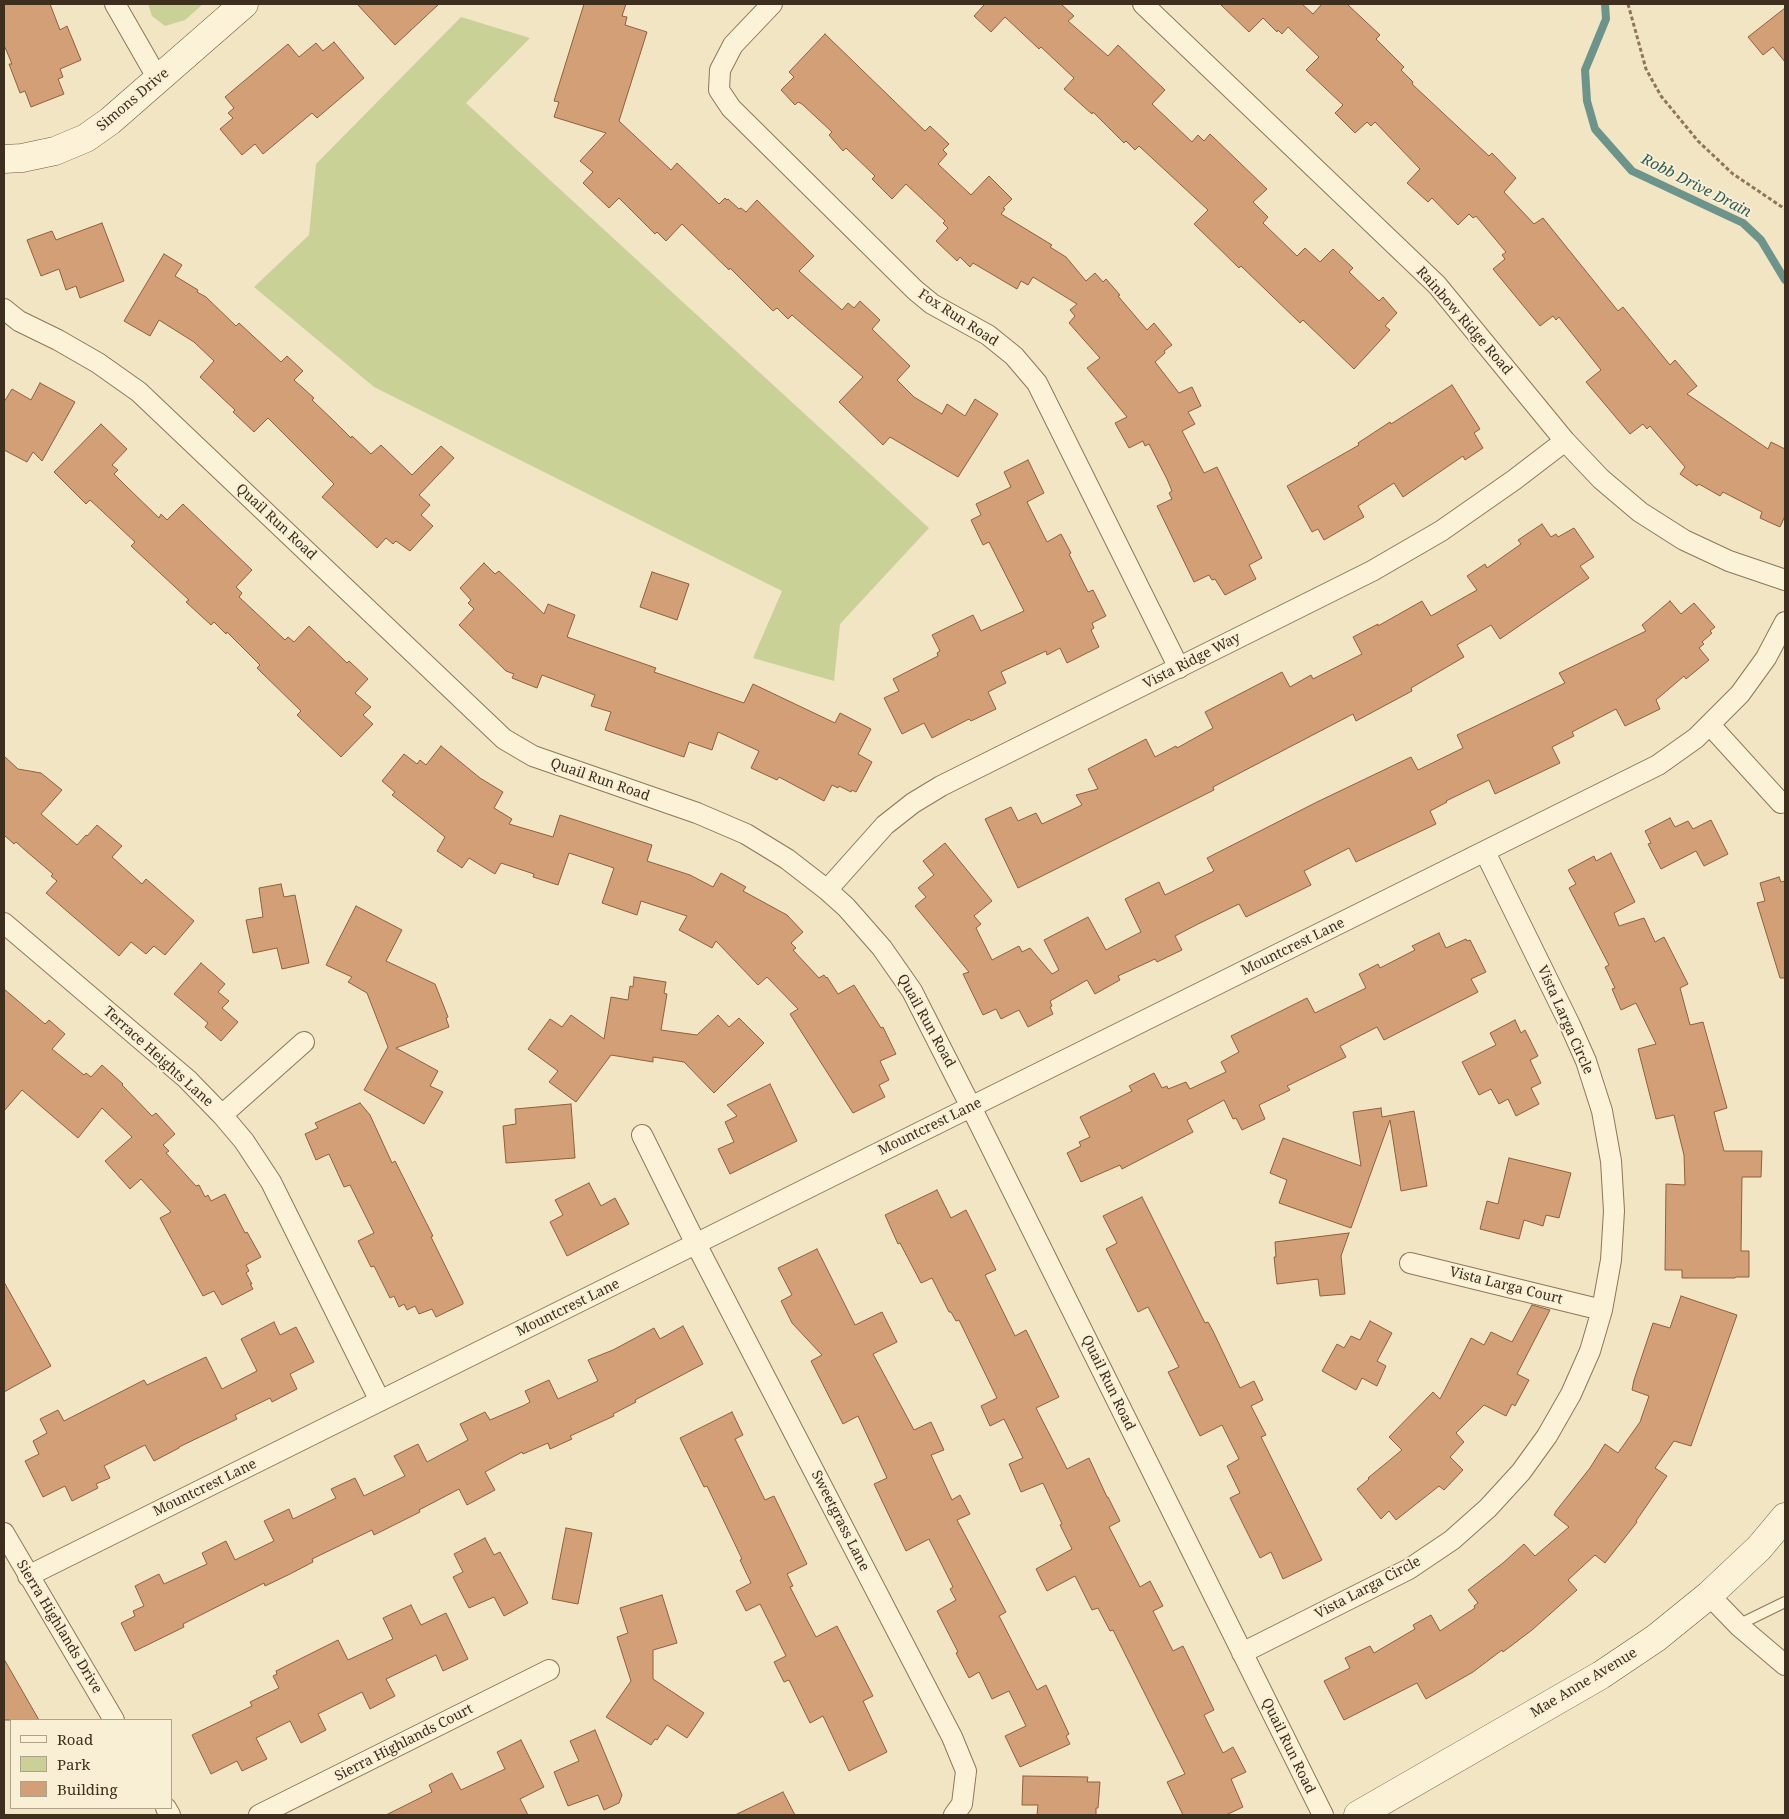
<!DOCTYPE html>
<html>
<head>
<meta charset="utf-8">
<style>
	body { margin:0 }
	#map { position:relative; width:1789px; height:1819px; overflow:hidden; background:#f2e5c4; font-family:"Noto Serif",serif }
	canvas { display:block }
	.frame { position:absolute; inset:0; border:5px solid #3d2e1e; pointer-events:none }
	.legend { position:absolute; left:10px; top:1719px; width:162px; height:90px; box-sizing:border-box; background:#f9efd4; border:1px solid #aea28b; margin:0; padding:6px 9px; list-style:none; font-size:15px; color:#3d2e1e }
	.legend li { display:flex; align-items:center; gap:10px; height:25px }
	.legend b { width:25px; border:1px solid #aea28b }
</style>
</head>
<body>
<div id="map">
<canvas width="1789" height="1819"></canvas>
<div class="frame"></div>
<ul class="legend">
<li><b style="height:6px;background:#fcf2d8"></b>Road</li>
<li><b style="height:14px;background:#c9d197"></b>Park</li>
<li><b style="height:14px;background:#d39f77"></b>Building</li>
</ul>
</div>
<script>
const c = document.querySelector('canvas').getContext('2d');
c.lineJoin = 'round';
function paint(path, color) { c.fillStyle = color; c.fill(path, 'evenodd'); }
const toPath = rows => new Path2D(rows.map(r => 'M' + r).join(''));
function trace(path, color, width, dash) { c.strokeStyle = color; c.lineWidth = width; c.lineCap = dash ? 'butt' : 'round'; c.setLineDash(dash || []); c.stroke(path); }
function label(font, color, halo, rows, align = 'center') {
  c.font = font + ' "Noto Serif",serif'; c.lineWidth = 4; c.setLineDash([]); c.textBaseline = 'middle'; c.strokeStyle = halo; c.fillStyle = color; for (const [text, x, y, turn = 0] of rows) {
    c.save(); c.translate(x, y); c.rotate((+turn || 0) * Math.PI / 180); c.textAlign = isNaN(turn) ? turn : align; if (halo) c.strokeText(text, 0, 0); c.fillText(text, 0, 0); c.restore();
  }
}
paint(toPath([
	[148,4,203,4,185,20,165,26,152,16],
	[461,17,530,38,466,103,929,528,840,624,834,681,753,658,782,591,374,387,254,287,309,235,316,164]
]), '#c9d197');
trace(toPath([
	[1605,4,1606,19,1585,70,1587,101,1595,129,1632,171,1743,223,1761,240,1785,280]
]), '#6c948b', 8);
const building = toPath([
	[4,4,50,4,60,30,67,26,81,60,60,69,63,77,58,79,64,94,31,107,25,91,20,93,9,64,12,64,4,45,4,4],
	[357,4,439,4,395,45,357,4],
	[584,4,626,4,622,16,627,17,625,25,647,32,619,121,671,170,677,163,719,204,725,198,727,200,728,199,739,209,741,208,746,212,757,200,814,256,799,271,842,310,848,303,854,308,860,301,880,320,872,329,910,366,897,380,914,397,942,414,947,404,965,416,975,399,998,414,958,477,890,437,883,445,839,402,863,377,792,315,788,319,777,308,773,311,730,268,729,270,682,224,666,241,657,232,655,234,619,198,609,208,583,183,593,172,580,161,606,133,554,117,559,102,554,101,584,4],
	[985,4,1061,4,1074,16,1068,21,1108,56,1118,45,1165,90,1152,104,1192,142,1198,135,1204,141,1210,134,1267,189,1253,202,1268,217,1263,223,1297,256,1305,248,1320,262,1333,249,1353,268,1349,272,1379,301,1383,297,1397,313,1385,326,1390,330,1354,369,1303,320,1300,323,1241,266,1239,268,1194,224,1208,210,1139,146,1135,150,1126,141,1124,143,1093,112,1092,114,1064,89,1074,78,1041,47,1039,49,1005,17,991,32,974,16,985,4],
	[1220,4,1302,4,1313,14,1322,4,1347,4,1380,35,1376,39,1404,67,1401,70,1413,82,1412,84,1489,156,1492,153,1516,178,1504,192,1534,224,1543,218,1618,311,1623,307,1670,365,1675,360,1697,386,1687,394,1768,449,1771,442,1785,449,1785,516,1780,527,1760,518,1762,512,1723,492,1720,496,1699,484,1697,486,1680,474,1685,467,1650,426,1647,429,1643,424,1630,434,1586,382,1601,370,1559,317,1556,320,1553,316,1540,326,1493,269,1505,259,1502,255,1506,252,1476,216,1473,218,1469,214,1458,225,1432,198,1428,202,1407,183,1420,169,1375,122,1371,126,1367,122,1355,133,1335,113,1343,105,1306,70,1319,57,1288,27,1282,34,1278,30,1277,32,1263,18,1249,32,1220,4],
	[1785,8,1785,62,1773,47,1763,55,1748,37,1785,8],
	[825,34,925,131,930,126,949,144,943,150,947,154,938,164,971,195,989,176,1012,199,1003,208,1005,209,1001,214,1052,245,1050,247,1066,257,1086,281,1095,273,1103,282,1106,279,1120,295,1118,296,1147,330,1154,323,1172,345,1164,351,1165,353,1155,362,1179,393,1192,387,1201,406,1188,412,1195,424,1182,431,1204,473,1217,467,1262,558,1249,565,1256,579,1225,595,1215,579,1212,580,1209,575,1194,582,1157,506,1172,499,1169,493,1172,491,1167,479,1149,444,1145,446,1143,441,1129,448,1115,423,1127,417,1087,368,1100,358,1069,323,1075,316,1070,310,1077,304,1033,277,1028,285,1021,281,1017,289,973,263,970,267,960,257,957,261,936,241,948,228,943,223,945,221,906,184,892,199,872,179,875,176,846,148,843,151,829,135,832,132,802,104,798,102,795,105,781,90,794,77,789,72,825,34],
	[334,42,364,78,317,118,312,113,263,154,255,144,242,155,220,129,233,118,228,113,234,108,225,97,288,44,299,57,316,43,323,51,334,42],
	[102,223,124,281,80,298,76,286,66,290,59,269,41,276,27,240,52,231,56,240,102,223],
	[164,254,182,265,175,276,198,290,197,292,206,297,236,326,239,323,281,362,287,356,303,371,294,380,314,398,312,400,335,422,351,438,352,436,371,454,381,445,412,475,441,446,454,458,419,495,430,505,421,515,433,526,410,551,396,541,393,544,386,538,377,548,322,497,334,484,268,418,254,432,233,412,235,410,200,377,214,361,194,342,159,320,150,336,124,321,164,254],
	[40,383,75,402,42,461,33,452,27,462,4,450,4,402,12,389,31,400,40,383],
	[1452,385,1480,429,1474,433,1483,448,1465,460,1463,456,1403,497,1394,483,1358,506,1364,517,1324,540,1318,529,1312,532,1287,486,1359,445,1358,443,1390,422,1391,424,1452,385],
	[101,424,127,449,112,465,118,470,114,474,126,486,159,518,161,514,167,520,183,504,252,570,236,587,242,593,239,597,285,640,288,637,294,642,309,626,347,663,349,661,368,679,355,693,371,707,363,715,373,724,341,757,297,715,301,711,257,668,260,665,227,632,226,634,214,622,211,625,186,602,189,600,131,546,135,542,102,511,90,500,86,504,54,472,101,424],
	[1028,460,1044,493,1027,502,1047,542,1061,534,1071,553,1069,554,1088,592,1093,590,1106,616,1092,623,1094,628,1091,630,1099,647,1067,663,1060,648,1047,655,1046,651,1001,672,1006,683,988,692,996,709,971,721,969,719,932,738,924,723,902,734,884,698,899,691,893,679,938,656,937,653,940,651,932,635,973,615,981,631,1024,611,989,542,983,545,971,520,981,515,976,504,1011,487,1004,472,1028,460],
	[1542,524,1551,537,1556,534,1558,537,1574,528,1594,557,1580,566,1589,578,1500,639,1491,625,1457,645,1464,657,1411,688,1412,691,1356,721,1353,714,1213,787,1214,790,1018,888,985,819,1011,807,1018,821,1036,813,1042,824,1082,805,1076,795,1098,789,1088,769,1146,739,1155,757,1176,746,1177,748,1213,728,1205,712,1257,685,1282,672,1290,687,1311,675,1313,679,1362,654,1353,637,1378,624,1378,626,1422,601,1431,616,1477,590,1467,576,1485,564,1487,568,1521,544,1518,540,1542,524],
	[484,563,495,574,499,571,544,614,548,604,575,615,567,637,656,668,654,672,744,703,753,684,835,723,840,713,871,729,858,754,872,762,856,792,852,790,851,792,839,786,838,788,832,785,824,801,779,777,777,780,751,768,759,751,718,732,712,750,689,742,684,757,605,730,611,712,591,706,595,695,542,675,537,688,512,678,514,674,506,671,459,625,474,609,468,603,471,600,460,588,484,563],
	[652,572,689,584,677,620,640,607,652,572],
	[1670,601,1681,614,1694,603,1715,627,1710,631,1712,633,1702,642,1704,644,1699,648,1709,660,1686,679,1684,676,1656,700,1660,709,1625,726,1616,709,1572,732,1574,736,1552,747,1560,763,1495,794,1489,780,1446,801,1447,802,1430,811,1436,824,1356,862,1349,848,1304,871,1311,885,1246,917,1239,904,1198,924,1175,936,1182,950,1157,962,1155,959,1118,976,1120,980,1095,994,1087,980,1050,1001,1052,1006,1050,1007,1053,1014,1028,1027,1019,1010,1001,1019,996,1009,983,1015,963,974,969,972,915,906,926,897,918,888,934,875,923,861,945,843,992,901,974,916,981,924,976,928,992,960,1019,946,1022,952,1030,948,1052,974,1059,970,1044,940,1088,917,1106,950,1141,932,1125,899,1159,882,1165,895,1214,871,1207,858,1317,802,1411,757,1418,770,1463,748,1457,735,1565,683,1559,673,1646,631,1642,625,1670,601],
	[441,746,480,778,503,792,494,808,512,819,509,824,553,837,560,815,652,845,647,861,690,875,713,887,721,873,746,887,743,891,787,915,803,932,791,943,796,948,793,950,819,978,824,975,826,978,827,977,838,994,854,985,881,1028,883,1027,896,1054,880,1061,889,1080,879,1085,885,1097,853,1113,790,1014,798,1009,767,977,758,985,716,941,712,948,679,930,687,916,641,901,637,915,602,903,614,868,569,853,558,885,533,877,534,874,501,863,495,874,469,858,462,868,437,851,445,837,392,795,395,792,382,781,404,754,417,764,420,760,426,765,441,746],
	[4,756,18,769,41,773,62,790,41,814,77,845,86,835,87,836,97,825,122,846,112,857,142,884,146,879,194,921,165,955,154,946,146,954,131,942,119,956,46,893,57,881,51,876,53,874,26,851,16,842,14,844,4,835,4,756],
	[1670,818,1675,827,1688,821,1693,829,1711,820,1728,854,1704,866,1696,851,1661,869,1648,844,1651,843,1645,831,1670,818],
	[1611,853,1635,902,1614,913,1619,926,1644,918,1655,942,1664,937,1688,984,1680,988,1690,1025,1703,1022,1727,1108,1714,1112,1724,1151,1762,1151,1761,1177,1742,1177,1741,1251,1749,1251,1749,1277,1736,1277,1735,1278,1682,1278,1682,1270,1665,1270,1666,1184,1685,1185,1684,1155,1674,1115,1656,1119,1638,1049,1656,1044,1636,1003,1621,1010,1612,989,1615,988,1605,967,1609,965,1569,888,1576,884,1568,870,1594,856,1596,861,1611,853],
	[1779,877,1781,882,1785,881,1785,978,1780,978,1757,903,1765,901,1760,883,1779,877],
	[281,884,284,897,295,895,309,963,282,969,277,948,253,953,246,920,263,917,259,888,281,884],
	[356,906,402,930,386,961,435,984,448,1017,446,1018,449,1027,396,1048,438,1071,430,1086,443,1092,424,1124,364,1090,388,1047,367,993,348,982,352,977,326,965,356,906],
	[1439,933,1446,948,1466,939,1467,941,1470,940,1486,972,1471,979,1478,992,1384,1040,1377,1027,1340,1046,1346,1057,1287,1086,1290,1090,1259,1105,1265,1119,1242,1130,1236,1118,1233,1119,1224,1100,1187,1120,1193,1132,1122,1169,1120,1165,1081,1182,1067,1153,1081,1146,1079,1142,1090,1137,1080,1117,1132,1091,1129,1086,1154,1073,1162,1088,1167,1086,1168,1089,1186,1082,1190,1089,1226,1072,1221,1062,1239,1052,1231,1036,1307,998,1315,1013,1366,988,1359,974,1378,964,1380,968,1415,950,1412,946,1439,933],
	[201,963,225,984,218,992,229,1001,222,1008,238,1022,221,1041,205,1027,208,1023,174,994,201,963],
	[634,977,666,982,664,993,667,994,661,1030,697,1035,718,1015,729,1027,739,1018,764,1043,714,1093,684,1062,653,1057,653,1062,611,1055,576,1102,549,1082,558,1071,528,1049,550,1019,562,1027,571,1015,604,1039,611,997,628,1000,630,986,633,987,634,977],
	[4,989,45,1024,49,1020,65,1034,52,1049,84,1075,86,1073,91,1077,102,1065,123,1084,122,1085,152,1116,156,1113,175,1134,163,1145,169,1151,166,1153,196,1186,199,1185,205,1197,208,1195,211,1201,225,1194,245,1233,247,1232,261,1257,246,1265,249,1271,246,1273,252,1284,250,1284,253,1289,222,1305,214,1291,203,1296,160,1218,171,1212,141,1179,130,1189,105,1161,132,1137,102,1108,78,1138,22,1090,4,1111,4,989],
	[1515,1020,1521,1033,1525,1030,1538,1056,1530,1060,1541,1083,1531,1088,1539,1104,1516,1116,1508,1099,1499,1104,1491,1089,1479,1095,1462,1062,1496,1045,1490,1033,1515,1020],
	[770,1084,797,1141,730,1174,718,1149,734,1142,725,1122,737,1116,727,1105,770,1084],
	[360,1103,370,1115,392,1163,395,1161,433,1236,431,1237,463,1302,463,1304,436,1317,432,1309,419,1314,415,1306,407,1310,404,1304,399,1307,394,1296,390,1298,374,1266,371,1267,358,1241,374,1233,350,1185,344,1187,329,1154,316,1160,305,1134,318,1128,315,1123,360,1103],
	[571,1104,575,1158,506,1163,503,1126,516,1124,515,1109,571,1104],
	[1381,1108,1382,1117,1414,1111,1427,1186,1401,1191,1390,1120,1351,1228,1279,1203,1287,1180,1270,1173,1283,1138,1361,1166,1353,1112,1381,1108],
	[1509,1158,1571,1173,1559,1218,1546,1215,1543,1226,1524,1220,1519,1239,1480,1229,1487,1201,1498,1204,1509,1158],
	[589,1183,601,1206,615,1198,629,1224,567,1256,550,1222,563,1215,555,1200,589,1183],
	[937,1190,951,1218,966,1210,996,1270,985,1275,1015,1336,1026,1330,1059,1397,1036,1408,1054,1443,1067,1469,1089,1458,1107,1497,1108,1497,1120,1521,1109,1527,1140,1587,1150,1581,1163,1606,1153,1611,1173,1651,1183,1646,1214,1710,1204,1715,1223,1753,1233,1747,1246,1772,1231,1779,1243,1807,1226,1815,1183,1815,1167,1782,1185,1774,1113,1630,1110,1631,1098,1608,1092,1610,1075,1576,1047,1591,1036,1569,1072,1549,1060,1525,1062,1524,1043,1483,1021,1492,1009,1464,1023,1458,1004,1419,990,1426,981,1406,997,1398,959,1320,956,1321,951,1312,949,1312,932,1278,921,1283,900,1243,898,1244,885,1215,937,1190],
	[1142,1197,1205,1323,1208,1322,1213,1331,1240,1388,1254,1381,1263,1400,1251,1406,1266,1435,1261,1437,1322,1560,1283,1579,1271,1552,1260,1558,1230,1498,1240,1493,1227,1466,1239,1459,1222,1425,1200,1436,1168,1372,1179,1367,1148,1307,1138,1312,1106,1249,1117,1243,1103,1216,1142,1197],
	[1349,1233,1341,1256,1345,1294,1320,1296,1318,1279,1277,1284,1274,1257,1276,1257,1275,1242,1349,1233],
	[817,1249,855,1325,882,1312,897,1342,873,1354,914,1430,931,1422,944,1450,931,1455,952,1500,960,1495,970,1514,957,1520,1006,1612,999,1616,1037,1690,1046,1685,1069,1734,1066,1736,1070,1744,1020,1767,1005,1736,1026,1726,1009,1691,992,1699,979,1672,969,1678,956,1653,958,1652,937,1611,956,1600,950,1589,953,1587,929,1539,906,1551,874,1484,887,1478,858,1416,843,1424,811,1361,822,1355,792,1323,781,1301,792,1295,778,1268,817,1249],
	[4,1282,51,1366,4,1392,4,1282],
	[1681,1296,1737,1315,1691,1446,1674,1441,1655,1468,1667,1476,1636,1521,1637,1522,1605,1563,1595,1555,1568,1580,1577,1590,1532,1630,1503,1652,1502,1650,1473,1672,1426,1699,1417,1683,1344,1720,1324,1681,1350,1668,1345,1658,1370,1646,1374,1653,1415,1629,1413,1625,1431,1615,1440,1631,1475,1608,1474,1606,1478,1603,1468,1590,1503,1563,1524,1544,1535,1556,1569,1527,1554,1515,1556,1511,1590,1468,1605,1444,1618,1453,1640,1422,1649,1396,1632,1390,1634,1380,1653,1323,1670,1328,1681,1296],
	[1532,1305,1550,1310,1517,1374,1529,1380,1515,1406,1512,1404,1506,1416,1484,1405,1456,1433,1464,1442,1450,1457,1463,1470,1444,1490,1439,1486,1396,1520,1389,1511,1381,1519,1357,1489,1369,1479,1368,1478,1402,1450,1389,1437,1433,1392,1440,1399,1471,1338,1484,1345,1491,1332,1512,1342,1532,1305],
	[1370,1321,1392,1333,1377,1361,1386,1366,1377,1386,1362,1378,1356,1390,1322,1371,1337,1344,1344,1348,1351,1336,1360,1340,1370,1321],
	[274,1322,280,1335,296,1327,314,1362,290,1374,297,1389,272,1402,270,1398,235,1415,237,1419,179,1447,179,1448,154,1461,145,1445,104,1466,110,1478,96,1484,98,1488,72,1501,65,1486,43,1497,25,1461,39,1454,33,1441,47,1433,40,1419,58,1410,64,1421,144,1380,147,1385,206,1357,222,1389,257,1371,241,1339,274,1322],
	[683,1326,703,1364,635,1400,636,1402,613,1414,614,1416,570,1436,572,1439,550,1449,548,1443,523,1454,522,1452,485,1472,495,1490,467,1505,459,1489,419,1510,420,1512,374,1535,372,1530,312,1559,313,1562,288,1575,265,1586,264,1583,183,1624,184,1627,135,1651,121,1623,135,1616,133,1611,144,1606,135,1586,159,1574,164,1584,207,1564,202,1553,226,1541,235,1560,274,1541,264,1521,289,1509,293,1519,336,1498,331,1489,355,1478,364,1496,405,1476,394,1456,418,1444,427,1462,468,1440,460,1424,485,1412,490,1420,525,1405,530,1402,525,1391,549,1380,558,1399,598,1381,588,1360,613,1350,654,1328,660,1339,683,1326],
	[732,1412,743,1435,735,1439,765,1500,774,1496,807,1564,787,1574,793,1586,790,1587,806,1618,816,1637,837,1626,873,1696,863,1701,887,1752,849,1771,823,1716,810,1723,789,1680,784,1682,774,1662,786,1656,760,1604,746,1611,736,1591,751,1583,740,1560,742,1559,707,1486,704,1487,680,1438,732,1412],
	[566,1528,592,1533,578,1604,552,1599,566,1528],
	[485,1538,494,1555,500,1552,528,1603,504,1616,494,1597,469,1608,453,1577,463,1572,454,1554,485,1538],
	[662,1595,677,1643,653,1650,653,1679,704,1713,687,1738,667,1725,657,1740,655,1739,651,1745,606,1717,631,1681,617,1637,628,1633,620,1608,662,1595],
	[411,1605,421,1625,446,1613,468,1659,443,1671,436,1655,386,1679,395,1696,370,1709,362,1692,318,1714,326,1730,301,1743,290,1721,256,1738,267,1759,242,1771,237,1761,211,1774,192,1735,252,1706,250,1702,279,1688,273,1676,277,1674,276,1671,338,1640,348,1660,393,1639,383,1618,411,1605],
	[4,1659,39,1720,4,1720,4,1659],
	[595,1730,622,1795,619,1803,604,1810,598,1795,568,1806,554,1772,579,1761,570,1741,595,1730],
	[521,1740,544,1787,520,1799,528,1815,386,1815,432,1792,429,1785,452,1773,461,1790,505,1769,497,1752,521,1740],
	[1023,1776,1088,1777,1087,1782,1100,1782,1098,1808,1096,1808,1096,1815,1037,1815,1038,1805,1022,1805,1023,1776],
	[783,1792,795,1815,735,1815,783,1792]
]);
paint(building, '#d39f77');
trace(building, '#905f3c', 1);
const lane = toPath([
	[1738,1625,1785,1602]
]);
const street = toPath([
	[115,4,158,79],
	[772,4,733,45,720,70,719,90,731,108,915,290,932,304,988,335,1014,356,1037,383,1179,668],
	[1143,4,1437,285,1565,441,1601,479,1640,512,1684,540,1729,561,1785,580],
	[4,309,19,321,58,340,98,363,139,392,504,739,533,756,697,813,746,834,787,859,827,890,846,907,882,948,912,991,971,1107,1323,1815],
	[1710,725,1781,803],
	[827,890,885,825,913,803,941,786,1372,571,1441,531,1514,480,1565,441],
	[4,923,187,1079,222,1115,244,1141,271,1182,380,1401],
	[222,1115,304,1042],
	[642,1135,696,1244,952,1737,966,1771,962,1804,954,1815],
	[1410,1263,1602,1310],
	[4,1533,114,1720],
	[28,1576,1658,765,1696,738,1740,694,1766,658,1785,622],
	[1709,1595,1739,1626,1785,1665],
	[1242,1653,1409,1569,1452,1540,1488,1508,1521,1472,1547,1436,1571,1394,1590,1351,1602,1310,1611,1260,1614,1211,1611,1161,1602,1111,1586,1061,1570,1025,1485,852],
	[166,1808,170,1815],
	[259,1815,549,1670]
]);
const secondary = toPath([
	[4,159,22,158,55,151,86,138,110,121,244,4],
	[1358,1815,1601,1675,1656,1638,1709,1595,1759,1548,1785,1517]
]);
trace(lane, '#8f7658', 12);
trace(street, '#8f7658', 22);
trace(secondary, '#70573b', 29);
trace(toPath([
	[1628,4,1646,69,1661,96,1698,141,1733,174,1785,209]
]), '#8f7658', 3, [4, 2.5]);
trace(lane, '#fcf2d8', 10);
trace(street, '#fcf2d8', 20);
trace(secondary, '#fcf2d8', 28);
label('14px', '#3d2e1e', '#f9efd4', [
	["Simons Drive",133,100,-40],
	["Fox Run Road",958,318,33],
	["Rainbow Ridge Road",1464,321,49],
	["Quail Run Road",276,522,43],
	["Vista Ridge Way",1192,661,-27],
	["Quail Run Road",600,780,19],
	["Mountcrest Lane",1293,947,-26],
	["Vista Larga Circle",1565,1020,66],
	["Quail Run Road",926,1021,61],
	["Terrace Heights Lane",158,1057,42],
	["Mountcrest Lane",930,1127,-26],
	["Vista Larga Court",1506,1286,14],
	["Mountcrest Lane",568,1308,-26],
	["Quail Run Road",1108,1383,64],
	["Mountcrest Lane",205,1488,-26],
	["Sweetgrass Lane",840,1521,63],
	["Vista Larga Circle",1368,1588,-28],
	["Sierra Highlands Drive",59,1627,59],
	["Mae Anne Avenue",1584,1683,-31],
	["Sierra Highlands Court",404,1743,-27],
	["Quail Run Road",1288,1746,64]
]);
label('italic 15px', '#2c5e5c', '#f9efd4', [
	["Robb Drive Drain",1696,186,27]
]);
</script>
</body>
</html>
